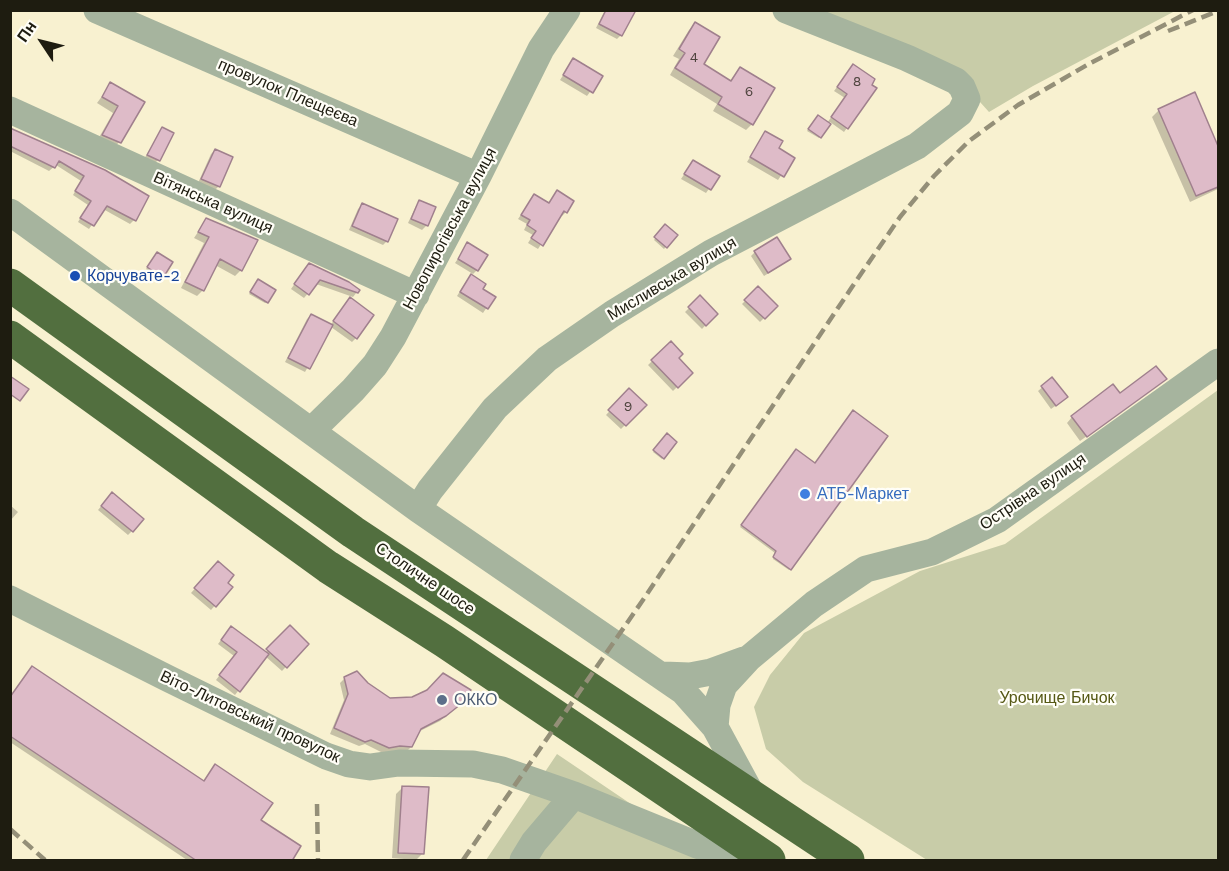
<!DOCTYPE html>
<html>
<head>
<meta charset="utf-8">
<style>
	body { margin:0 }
	#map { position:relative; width:1229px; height:871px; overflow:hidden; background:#f8f1d0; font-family:"Work Sans",sans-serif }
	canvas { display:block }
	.frame { position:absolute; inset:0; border:12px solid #1e1c10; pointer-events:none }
	.north { position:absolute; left:12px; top:12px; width:60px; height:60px; -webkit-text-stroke:4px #fffef7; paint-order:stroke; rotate:305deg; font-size:16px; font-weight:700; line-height:24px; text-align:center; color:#1e1c10 }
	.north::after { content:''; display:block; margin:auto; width:21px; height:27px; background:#1e1c10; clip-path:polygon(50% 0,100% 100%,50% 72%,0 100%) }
</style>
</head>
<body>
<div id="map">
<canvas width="1229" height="871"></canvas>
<div class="frame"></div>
<div class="north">Пн</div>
</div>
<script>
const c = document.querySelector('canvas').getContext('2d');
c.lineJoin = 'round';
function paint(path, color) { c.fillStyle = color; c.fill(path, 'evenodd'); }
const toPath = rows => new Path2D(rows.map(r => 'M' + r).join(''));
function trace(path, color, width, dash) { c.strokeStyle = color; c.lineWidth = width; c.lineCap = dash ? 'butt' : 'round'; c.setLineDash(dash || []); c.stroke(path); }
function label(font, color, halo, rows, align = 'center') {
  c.font = font + ' "Work Sans",sans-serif'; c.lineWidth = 4.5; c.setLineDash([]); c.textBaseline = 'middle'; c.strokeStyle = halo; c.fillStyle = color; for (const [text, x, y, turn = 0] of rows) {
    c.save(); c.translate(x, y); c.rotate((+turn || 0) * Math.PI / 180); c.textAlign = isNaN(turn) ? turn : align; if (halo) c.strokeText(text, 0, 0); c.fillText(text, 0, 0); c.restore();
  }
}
paint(toPath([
	[810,11,1175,11,1033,86,989,112,962,82],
	[1218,390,1218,860,927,860,803,782,766,749,754,707,770,675,804,633,920,571,1005,544],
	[557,754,659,823,717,860,486,860]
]), '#c8cca8');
paint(toPath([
	[605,10,627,10,621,35,617,39,596,28],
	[695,24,701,65,729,82,740,69,752,124,746,130,713,111,717,104,670,75,679,59,673,56,689,30],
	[573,60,601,77,587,96,560,80],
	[853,66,875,89,844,132,830,122,819,138,807,131,816,118,827,123,845,98,834,91],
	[111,84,142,103,119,142,113,149,97,141,113,113,97,103],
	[1194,94,1218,149,1218,189,1190,202,1152,117,1159,110],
	[163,128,158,160,154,164,144,159],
	[10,129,104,172,134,220,130,224,103,209,89,229,78,222,88,205,73,195,81,181,56,165,49,171,12,152,10,154],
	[765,133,777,149,793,158,778,180,747,162],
	[215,150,231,158,219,186,215,190,198,183,211,154],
	[693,161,718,176,706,193,681,179],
	[534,196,548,204,572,201,566,212,562,216,560,215,538,249,528,243,533,235,524,230,527,224,518,219],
	[420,202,434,208,426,226,422,230,408,223,416,206],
	[362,205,387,241,383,245,349,230,358,209],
	[206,220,241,270,235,276,215,265,203,290,197,296,181,288,204,243,194,238],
	[666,226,676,235,664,249,654,240],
	[468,244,486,256,477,270,471,276,481,290,493,298,483,313,457,296,467,280,473,274,455,263],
	[755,252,785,263,764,276,751,256],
	[156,255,162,277,160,278,146,269],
	[305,269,357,292,353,297,316,284,304,298,291,289],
	[256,283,267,302,265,303,249,294],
	[758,288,776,306,760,322,742,304],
	[700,297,716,314,702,329,685,312],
	[346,303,356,338,352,342,331,327,305,372,285,362,307,319,311,315,330,326],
	[671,343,677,358,691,373,673,391,648,365],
	[1052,379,1062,401,1051,409,1038,391],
	[1159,384,1080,441,1067,423,1072,417],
	[629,390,645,405,621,429,606,415],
	[667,435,675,442,662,459,653,452],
	[795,453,790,569,789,570,773,559,775,553,740,527],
	[108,498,132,531,128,535,98,510],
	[10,505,18,512,10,521],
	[214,567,231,587,211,610,191,593],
	[290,627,307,644,282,671,265,656,235,695,216,680,234,656,218,644,227,632,265,653],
	[32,668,259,820,290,860,187,860,10,742,10,698],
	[345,678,389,699,454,709,440,721,418,732,411,747,406,752,383,753,365,744,359,746,330,734,344,700,340,683],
	[403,787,422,854,416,860,392,858,396,794]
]), '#0003');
const building = toPath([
	[606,10,636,10,622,36,599,24,606,10],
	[695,22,720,37,704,64,731,81,740,67,775,88,753,125,718,104,722,97,675,68,685,53,679,49,695,22],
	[573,58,603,76,593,93,563,75,573,58],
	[853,64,875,79,872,85,877,88,848,129,831,117,847,94,837,87,853,64],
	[110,82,145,102,121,143,102,135,118,106,102,97,110,82],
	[1195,92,1218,146,1218,187,1196,196,1158,109,1195,92],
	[818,115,831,124,821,138,808,129,818,115],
	[162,127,174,133,160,161,147,155,162,127],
	[10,128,105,170,149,196,136,221,107,206,94,226,80,218,91,201,75,191,84,176,59,161,55,168,10,146,10,128],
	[765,131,783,141,779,148,795,158,784,177,750,157,765,131],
	[215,149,233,157,220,187,201,179,215,149],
	[693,160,720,176,711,190,684,174,693,160],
	[557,190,574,201,567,213,564,211,543,246,531,238,536,231,527,225,530,220,521,215,534,194,549,203,557,190],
	[419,200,436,207,428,226,411,219,419,200],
	[362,203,398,219,388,242,352,226,362,203],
	[206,218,258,240,242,271,220,259,204,291,185,282,209,237,198,232,206,218],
	[665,224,678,235,667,248,654,237,665,224],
	[777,237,791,259,768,273,754,251,777,237],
	[467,242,488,255,478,271,458,259,467,242],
	[157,252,173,262,163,278,147,267,157,252],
	[309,263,349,282,360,290,358,293,320,280,309,295,294,284,309,263],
	[471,274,486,284,483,289,496,297,488,309,460,292,471,274],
	[258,279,276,290,268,303,250,292,258,279],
	[758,286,778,306,765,319,744,300,758,286],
	[700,295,718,314,706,326,688,307,700,295],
	[350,297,374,315,357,339,333,321,350,297],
	[311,314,333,325,310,369,288,358,311,314],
	[671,341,683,354,679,358,693,373,678,388,651,360,671,341],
	[1156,366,1167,379,1087,437,1071,416,1113,384,1120,393,1156,366],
	[10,376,29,389,20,401,10,394,10,376],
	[1052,377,1068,397,1056,406,1041,386,1052,377],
	[629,388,647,405,626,426,608,410,629,388],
	[853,410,888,436,791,570,773,557,776,551,741,525,796,449,815,463,853,410],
	[667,433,677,442,664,459,653,450,667,433],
	[112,492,144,519,133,532,101,506,112,492],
	[218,561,234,575,228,583,233,587,216,607,194,588,218,561],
	[290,625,309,644,287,668,266,649,290,625],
	[231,626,269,654,240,692,219,675,237,652,221,640,231,626],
	[32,666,204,781,215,764,273,803,261,820,301,846,292,861,197,861,10,736,10,697,32,666],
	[357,671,368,683,390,698,412,697,427,690,443,673,471,690,461,704,446,716,421,729,412,747,400,746,389,748,371,740,365,742,334,728,348,694,344,677,357,671],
	[402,786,429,787,424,854,398,853,402,786]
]);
paint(building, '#debbc8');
trace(building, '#a0808d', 1.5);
trace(toPath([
	[97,10,478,176],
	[10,110,416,295],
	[10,212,418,509,683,691,715,727,754,799],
	[311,431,353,390,375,365,393,337,478,176,541,49,567,10],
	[418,509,430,490,495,408,547,359,612,314,711,253,917,146,960,113,967,99,962,87,956,81,907,58,786,10],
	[10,599,169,679,326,756,349,764,370,767,399,763,473,764,502,770,574,795,697,845,741,860],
	[663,675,690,676,711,672,744,660],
	[715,727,717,705,724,685,748,659,814,604,866,569,932,552,997,520,1218,362],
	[523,860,534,842,574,795]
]), '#a6b49e', 27);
trace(toPath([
	[10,285,353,532,848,860],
	[10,337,328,567,444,641,769,860]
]), '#526f3f', 33);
trace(toPath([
	[1168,31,1218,11],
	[317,804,318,860],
	[10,829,45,860],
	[463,860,645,597,852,287,900,217,934,176,969,141,1018,105,1087,65,1193,10]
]), '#948f78', 4.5, [12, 6]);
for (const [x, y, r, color] of [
	[75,276,6,"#1a4fb4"],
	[805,494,6,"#3f7fe0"],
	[442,700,6,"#5c6f8a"]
]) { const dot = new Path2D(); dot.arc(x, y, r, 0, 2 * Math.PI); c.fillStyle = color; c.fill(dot); trace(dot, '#fffef7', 2); }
label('14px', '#4e443e', null, [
	["4",694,58],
	["8",857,82],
	["6",749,92],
	["9",628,407]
]);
label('16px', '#1e1c10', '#fffef7', [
	["провулок Плещеєва",288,93,23],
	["Вітянська вулиця",213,203,24],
	["Новопирогівська вулиця",450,229,-62],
	["Мисливська вулиця",672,279,-31],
	["Острівна вулиця",1033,492,-34],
	["Столичне шосе",425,579,34],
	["Віто-Литовський провулок",250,717,25]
]);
label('16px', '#164399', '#fffef7', [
	["Корчувате-2",87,276]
], 'left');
label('16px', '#366cbe', '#fffef7', [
	["АТБ-Маркет",817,494]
], 'left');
label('16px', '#555814', '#fffef7', [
	["Урочище Бичок",1057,698]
]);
label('16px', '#4e5e75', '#fffef7', [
	["ОККО",454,700]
], 'left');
</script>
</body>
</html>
